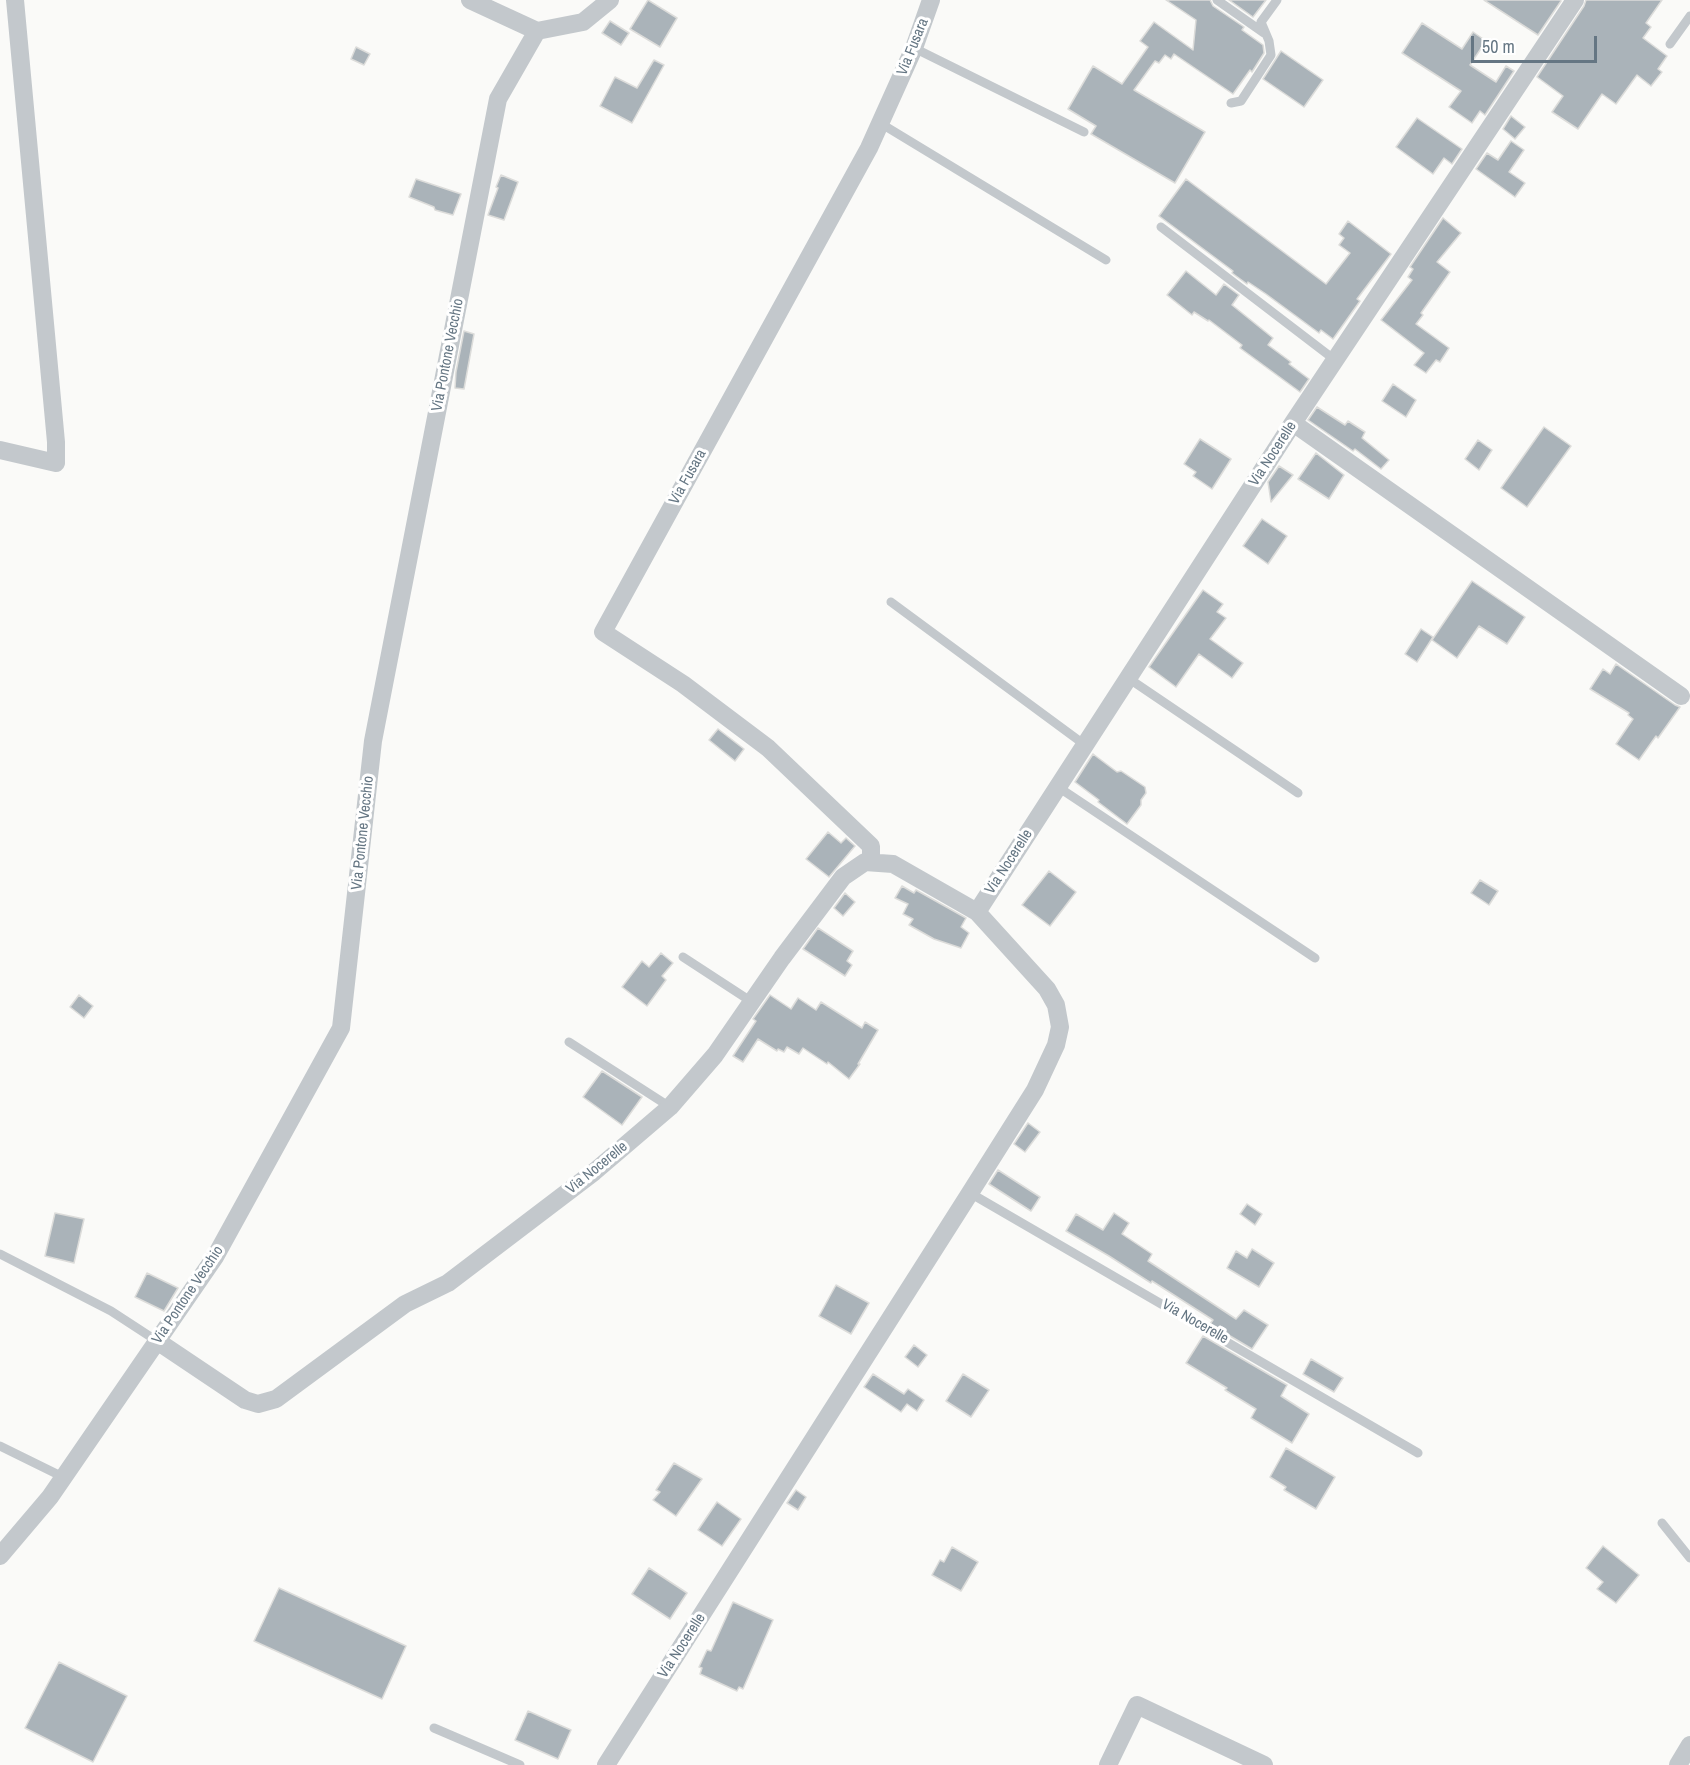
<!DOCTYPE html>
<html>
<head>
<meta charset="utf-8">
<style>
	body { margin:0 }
	#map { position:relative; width:1690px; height:1765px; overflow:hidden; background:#fafaf8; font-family:"Archivo Narrow",sans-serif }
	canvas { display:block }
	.scale { position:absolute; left:1471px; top:36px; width:126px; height:27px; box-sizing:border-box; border:3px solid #657683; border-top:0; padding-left:8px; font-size:18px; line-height:21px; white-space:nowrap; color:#657683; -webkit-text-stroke:4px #fff; paint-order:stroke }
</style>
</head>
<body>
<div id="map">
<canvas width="1690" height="1765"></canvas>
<div class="scale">50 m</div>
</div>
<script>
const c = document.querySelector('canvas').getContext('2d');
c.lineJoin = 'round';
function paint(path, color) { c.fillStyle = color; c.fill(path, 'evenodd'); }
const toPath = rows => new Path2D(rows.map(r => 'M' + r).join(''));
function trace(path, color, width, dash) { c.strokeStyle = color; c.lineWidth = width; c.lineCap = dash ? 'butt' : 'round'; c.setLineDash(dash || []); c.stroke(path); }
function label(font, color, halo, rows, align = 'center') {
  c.font = font + ' "Archivo Narrow",sans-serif'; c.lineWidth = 6; c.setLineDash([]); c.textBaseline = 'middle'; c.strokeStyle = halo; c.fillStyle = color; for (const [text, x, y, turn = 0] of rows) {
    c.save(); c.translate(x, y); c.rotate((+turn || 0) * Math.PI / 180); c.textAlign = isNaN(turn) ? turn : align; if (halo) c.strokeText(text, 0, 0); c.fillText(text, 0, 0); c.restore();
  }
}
const building = toPath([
	[648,0,677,18,660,47,630,29,648,0],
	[1166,0,1210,0,1213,6,1244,27,1242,30,1263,45,1264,53,1252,72,1250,70,1233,94,1174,54,1171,59,1165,55,1159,63,1155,61,1134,90,1205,132,1175,183,1091,134,1096,126,1068,109,1093,66,1122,84,1148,47,1140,41,1154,22,1193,50,1196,20,1166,0],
	[1229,0,1266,0,1253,17,1229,0],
	[1484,0,1560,0,1561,1,1538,35,1484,0],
	[1586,0,1662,0,1646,23,1651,27,1643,38,1667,56,1658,69,1662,72,1651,86,1637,75,1616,104,1602,94,1578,129,1552,112,1563,96,1537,77,1584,6,1586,0],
	[610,21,629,33,621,45,602,33,610,21],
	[1422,23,1462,49,1473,32,1486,41,1470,65,1496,82,1506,66,1514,71,1485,115,1480,111,1472,123,1449,107,1461,91,1402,53,1422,23],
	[356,47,370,54,364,65,351,59,356,47],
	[1281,51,1323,80,1304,107,1263,79,1281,51],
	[654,60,664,65,632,123,600,106,615,77,637,88,654,60],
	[1511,116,1525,127,1515,139,1503,129,1511,116],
	[1417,118,1462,149,1452,164,1444,158,1433,174,1396,147,1417,118],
	[1511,141,1524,150,1509,172,1525,183,1515,197,1476,169,1487,153,1498,160,1511,141],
	[501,175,518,182,504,220,488,215,498,188,496,187,501,175],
	[416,179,461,194,453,215,435,210,434,207,409,197,416,179],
	[1186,179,1326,284,1350,253,1339,245,1344,238,1339,234,1348,221,1391,254,1357,299,1360,301,1333,339,1321,330,1319,333,1266,294,1248,282,1247,284,1232,273,1233,271,1159,216,1186,179],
	[1443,218,1461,233,1437,262,1450,272,1421,313,1423,315,1416,324,1449,348,1440,362,1436,360,1426,373,1414,365,1424,353,1381,320,1412,280,1408,277,1413,269,1410,267,1443,218],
	[1186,271,1216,295,1224,284,1239,295,1232,305,1273,338,1268,345,1291,362,1289,364,1309,379,1300,392,1240,348,1242,345,1209,320,1208,321,1194,312,1192,315,1167,295,1186,271],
	[464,331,474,334,464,389,455,388,456,372,464,331],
	[1393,384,1416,400,1406,417,1382,401,1393,384],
	[1317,407,1345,425,1348,421,1365,432,1362,438,1389,460,1381,469,1355,449,1353,451,1308,420,1317,407],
	[1544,427,1571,446,1527,507,1501,488,1544,427],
	[1200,439,1231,459,1212,489,1193,476,1196,472,1184,464,1200,439],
	[1478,440,1492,450,1479,470,1465,459,1478,440],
	[1316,453,1344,475,1329,499,1298,479,1316,453],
	[1279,466,1293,475,1271,502,1268,482,1279,466],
	[1262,519,1287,536,1268,564,1243,546,1262,519],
	[1472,581,1525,617,1507,644,1479,626,1457,658,1432,640,1472,581],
	[1203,590,1223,604,1217,612,1226,618,1210,639,1243,663,1232,678,1199,654,1176,687,1149,667,1203,590],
	[1421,629,1433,637,1417,662,1405,654,1421,629],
	[1616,664,1675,705,1680,707,1658,738,1656,736,1639,760,1616,744,1633,719,1628,715,1629,713,1590,689,1603,669,1610,674,1616,664],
	[718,729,744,749,735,761,709,740,718,729],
	[1093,754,1117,772,1121,771,1145,787,1146,793,1141,800,1141,805,1127,824,1098,802,1099,800,1075,782,1093,754],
	[828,832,841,843,846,838,855,846,829,877,806,859,828,832],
	[1049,871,1076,892,1050,926,1022,905,1049,871],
	[1480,880,1498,891,1489,905,1471,893,1480,880],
	[902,886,914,893,916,890,966,918,961,927,969,933,961,948,934,939,909,925,913,919,903,914,908,904,895,898,902,886],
	[845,893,855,902,843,916,834,908,845,893],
	[818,928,853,951,847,961,852,965,845,976,803,949,818,928],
	[661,953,673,963,662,976,666,980,647,1006,622,987,642,961,649,967,661,953],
	[79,995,93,1006,84,1018,70,1007,79,995],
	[770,995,791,1009,798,998,816,1010,821,1002,862,1028,865,1022,878,1030,858,1064,860,1064,849,1079,828,1062,827,1064,803,1048,799,1054,787,1047,784,1052,778,1049,777,1051,758,1039,743,1062,733,1056,756,1021,753,1019,770,995],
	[602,1071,642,1097,622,1125,583,1097,602,1071],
	[1028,1123,1040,1132,1025,1152,1014,1144,1028,1123],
	[998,1170,1040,1197,1031,1211,989,1184,998,1170],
	[1247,1204,1262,1214,1255,1225,1240,1214,1247,1204],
	[55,1213,84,1219,74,1263,45,1256,55,1213],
	[1114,1213,1129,1223,1122,1234,1152,1254,1148,1261,1236,1319,1244,1310,1268,1325,1252,1349,1210,1324,1213,1320,1152,1281,1151,1283,1109,1256,1066,1231,1076,1214,1103,1230,1114,1213],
	[1252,1249,1274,1263,1259,1287,1227,1268,1236,1251,1247,1258,1252,1249],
	[147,1273,178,1288,164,1311,135,1297,147,1273],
	[836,1285,869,1303,851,1334,819,1316,836,1285],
	[1203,1336,1287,1385,1281,1396,1309,1414,1292,1443,1251,1418,1256,1409,1225,1390,1227,1388,1186,1363,1203,1336],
	[914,1345,927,1355,918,1367,905,1357,914,1345],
	[1311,1359,1343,1378,1334,1392,1303,1374,1311,1359],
	[873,1374,904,1394,908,1389,924,1400,917,1411,907,1404,901,1412,864,1387,873,1374],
	[963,1374,989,1390,971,1417,946,1401,963,1374],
	[1286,1448,1335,1477,1316,1509,1284,1490,1286,1487,1270,1477,1286,1448],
	[674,1463,702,1479,676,1516,653,1500,660,1492,656,1490,674,1463],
	[796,1490,806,1497,798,1510,787,1503,796,1490],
	[717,1502,741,1519,722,1546,698,1530,717,1502],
	[1603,1546,1639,1575,1616,1603,1597,1589,1603,1582,1586,1568,1603,1546],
	[952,1547,978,1562,961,1591,932,1575,940,1560,944,1562,952,1547],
	[649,1568,687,1593,670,1619,632,1594,649,1568],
	[279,1588,406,1646,382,1699,254,1641,279,1588],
	[733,1602,773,1620,743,1689,739,1687,737,1691,700,1674,702,1668,699,1667,707,1650,711,1651,733,1602],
	[59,1662,127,1696,93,1762,25,1728,59,1662],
	[528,1711,571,1730,558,1759,515,1740,528,1711]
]);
paint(building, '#aab3b9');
trace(building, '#dcdcda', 1.5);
trace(toPath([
	[1217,0,1264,33],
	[1670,44,1690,16],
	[914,48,1084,132],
	[1231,103,1241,101,1271,55,1269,41,1261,22,1277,0],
	[880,123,1106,260],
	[1161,227,1335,360],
	[891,602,1085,745],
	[1128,678,1298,793],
	[1058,787,1315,958],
	[683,957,752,1002],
	[569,1042,670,1107],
	[970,1193,1418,1453],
	[0,1254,111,1311,157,1341],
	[0,1446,63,1477],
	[1662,1523,1690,1558],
	[434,1728,520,1765]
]), '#c3c8cc', 9);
trace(toPath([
	[470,0,537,31],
	[537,31,583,22,610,0],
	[1293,423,1681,696],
	[0,450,56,463,56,442,15,0],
	[871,862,871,846,768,748,683,684,603,632,869,148,914,48,931,0],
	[157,1341,245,1400,258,1404,276,1399,405,1304,448,1283,594,1172,670,1107,715,1055,782,958,843,877,865,862,893,864,977,912],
	[0,1556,50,1497,215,1257,341,1028,373,741,498,99,537,31],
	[606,1765,970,1193,1035,1090,1056,1045,1060,1027,1056,1005,1047,989,977,912,1293,423,1575,0],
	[1108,1765,1137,1705,1264,1765],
	[1678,1765,1690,1745]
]), '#c3c8cc', 18);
label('15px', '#657683', '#fff', [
	["Via Fusara",913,47,-68],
	["Via Pontone Vecchio",448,355,-79],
	["Via Nocerelle",1273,454,-57],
	["Via Fusara",688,477,-61],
	["Via Pontone Vecchio",363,833,-84],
	["Via Nocerelle",1009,862,-57],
	["Via Nocerelle",597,1168,-39],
	["Via Pontone Vecchio",188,1295,-56],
	["Via Nocerelle",1195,1322,30],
	["Via Nocerelle",682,1646,-57]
]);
</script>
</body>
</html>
